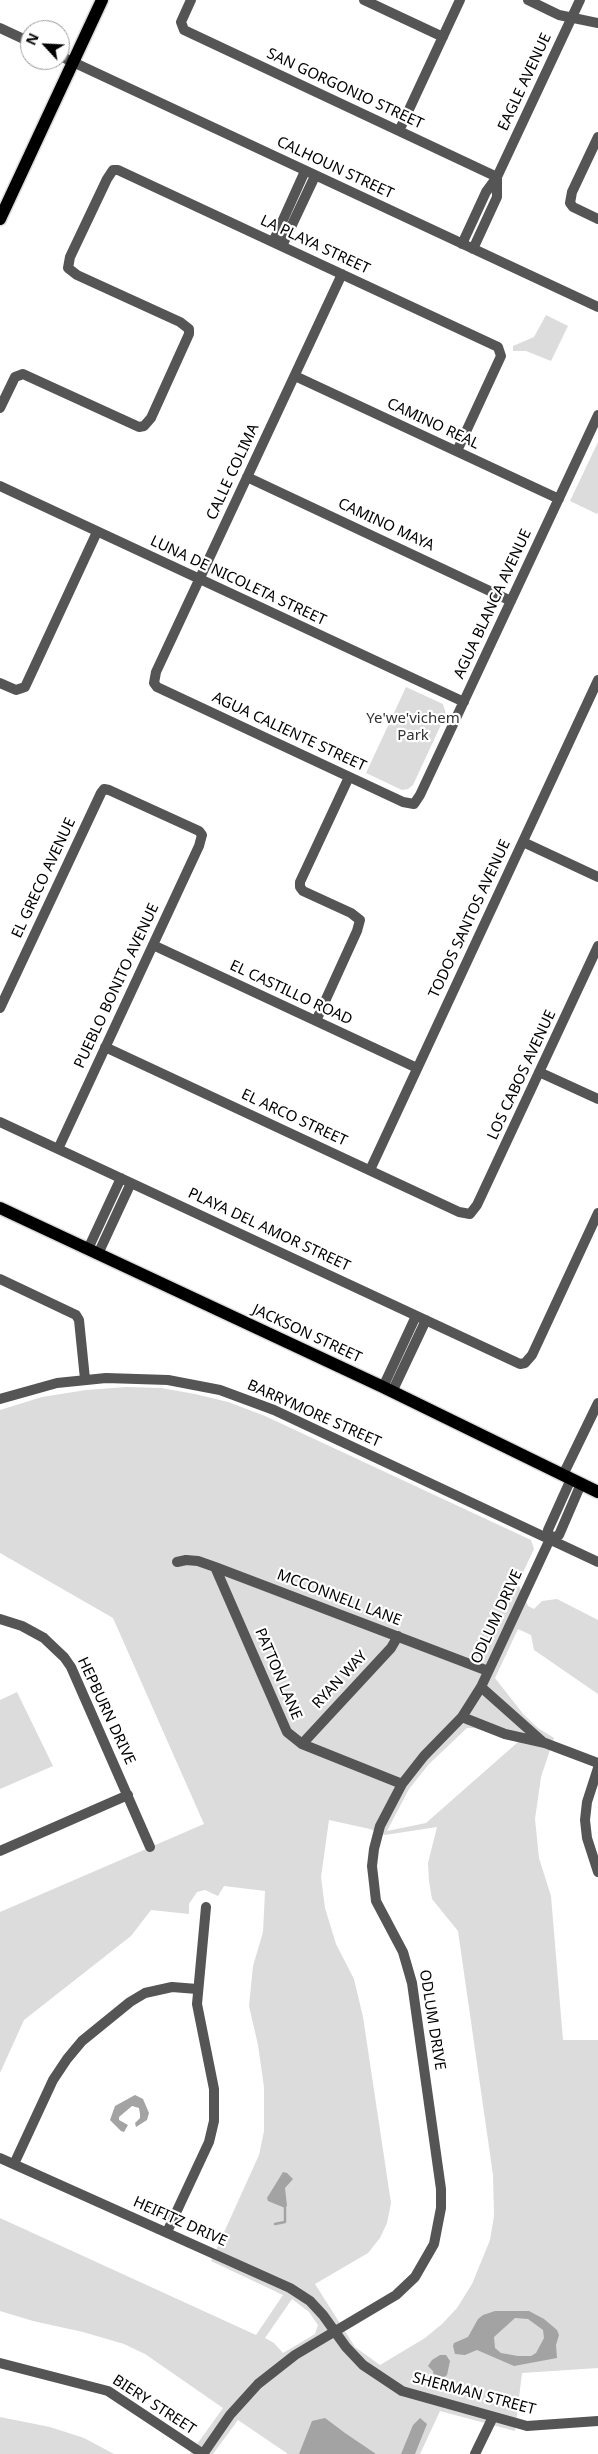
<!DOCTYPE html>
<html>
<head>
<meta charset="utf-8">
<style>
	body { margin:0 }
	#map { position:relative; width:598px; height:2454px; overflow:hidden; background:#fff; font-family:"Noto Sans",sans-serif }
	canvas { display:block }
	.north { position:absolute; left:20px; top:20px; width:50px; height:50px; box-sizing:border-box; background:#fff; border:1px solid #999; border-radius:50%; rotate:295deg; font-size:14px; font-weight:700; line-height:20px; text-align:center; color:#000 }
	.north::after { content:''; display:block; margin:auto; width:18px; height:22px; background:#000; clip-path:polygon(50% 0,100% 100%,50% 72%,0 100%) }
</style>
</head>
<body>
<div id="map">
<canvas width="598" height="2454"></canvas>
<div class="north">N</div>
</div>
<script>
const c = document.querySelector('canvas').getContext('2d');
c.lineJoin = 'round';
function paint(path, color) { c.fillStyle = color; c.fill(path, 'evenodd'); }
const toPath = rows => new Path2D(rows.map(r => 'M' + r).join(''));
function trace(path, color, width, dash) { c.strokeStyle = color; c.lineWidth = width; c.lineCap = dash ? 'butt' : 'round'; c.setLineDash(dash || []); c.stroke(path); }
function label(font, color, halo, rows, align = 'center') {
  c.font = font + ' "Noto Sans",sans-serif'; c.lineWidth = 4.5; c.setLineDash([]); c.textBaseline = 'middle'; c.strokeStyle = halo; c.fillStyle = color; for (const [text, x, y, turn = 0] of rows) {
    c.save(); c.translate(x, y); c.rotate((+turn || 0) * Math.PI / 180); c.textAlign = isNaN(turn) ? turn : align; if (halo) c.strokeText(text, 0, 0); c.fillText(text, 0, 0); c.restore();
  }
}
paint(toPath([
	[546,315,568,326,551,361,526,351,513,351,513,346,534,337],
	[598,442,598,512,597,514,570,501],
	[406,687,443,704,446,714,413,785,408,789,402,790,366,773],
	[126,1387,161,1388,195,1394,228,1402,265,1416,531,1540,534,1549,518,1583,528,1606,534,1609,542,1601,557,1599,598,1620,598,1694,534,1650,531,1635,518,1629,495,1678,524,1715,538,1728,554,1738,541,1777,535,1819,539,1858,551,1896,563,2040,598,2040,598,2368,522,2373,515,2431,440,2411,420,2454,288,2454,238,2420,213,2454,190,2454,223,2408,145,2354,124,2344,83,2332,33,2321,0,2311,0,2218,256,2335,283,2295,211,2261,259,2155,264,2131,264,2087,258,2045,249,2006,253,1966,263,1932,265,1891,224,1886,218,1896,205,1890,197,1892,189,1904,189,1914,151,1910,131,1936,24,2020,0,2073,0,1912,204,1824,113,1618,0,1553,0,1410,42,1397,86,1390],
	[467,1728,474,1728,518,1742,426,1823,387,1831,409,1789,429,1764],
	[329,1820,370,1829,385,1835,437,1827,428,1863,429,1881,432,1899,458,1931,493,2175,494,2216,490,2240,472,2284,457,2308,442,2324,425,2338,380,2365,355,2347,315,2284,368,2253,380,2238,387,2223,391,2203,363,2017,354,1979,336,1944,325,1908,321,1877],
	[292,2299,309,2312,318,2325,315,2334,283,2353,274,2343,265,2338],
	[17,1692,53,1766,0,1789,0,1700],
	[0,2417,50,2427,84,2438,114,2454,0,2454]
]), '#dcdcdc');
paint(toPath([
	[135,2095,143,2099,149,2113,147,2120,136,2127,135,2123,140,2118,140,2114,139,2108,132,2106,119,2117,119,2120,128,2125,124,2132,121,2131,110,2120,115,2106],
	[283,2172,287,2173,293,2179,285,2188,287,2206,285,2208,268,2201,267,2198],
	[495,2311,529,2311,544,2319,557,2330,559,2335,556,2345,557,2358,514,2366,477,2350,465,2355,455,2354,453,2346,454,2343,468,2337,478,2319,483,2315],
	[515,2318,528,2319,543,2330,544,2338,536,2353,531,2356,518,2356,501,2353,495,2348,494,2337],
	[440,2355,446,2355,450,2361,447,2375,440,2380,434,2377,433,2371,428,2366,432,2360],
	[325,2418,345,2433,376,2454,299,2454,312,2421],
	[420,2418,427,2424,415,2454,401,2454,413,2425]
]), '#a3a3a3');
trace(toPath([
	[275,2224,285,2222,285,2208]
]), '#a3a3a3', 2.5);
const major = toPath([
	[0,219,102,0],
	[0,1208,383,1387,598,1492]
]);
trace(major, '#dbdbdb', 15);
trace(toPath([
	[191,0,181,22,184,30,497,177],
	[364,0,443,37],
	[528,0,559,15,598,23],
	[0,28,30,42],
	[60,56,598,307],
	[399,131,460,0],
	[598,137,572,192,570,203,573,207,598,219],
	[273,242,305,171],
	[462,244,486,192,497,177,580,0],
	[282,246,315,176],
	[473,249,497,197,497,178],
	[342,274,156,672,154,683,157,687,403,802,414,804,420,795,598,415],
	[295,376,559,499],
	[0,408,15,377,23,374,139,427,144,426,151,418,189,334,189,329,180,322,77,275,68,268,70,257,107,179,113,170,118,170,498,347,501,356,457,451],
	[247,477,511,601],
	[0,486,464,702],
	[0,683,16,690,25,687,97,532],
	[523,842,598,877],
	[153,945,417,1068],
	[0,1008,101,793,104,789,109,790,199,831,202,835,199,846,58,1149],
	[316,1021,357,931,360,920,351,913,303,891,300,887,300,882,349,777],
	[105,1047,459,1212,470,1214,477,1205,598,946],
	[539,1072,598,1099],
	[0,1122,520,1364,525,1363,532,1355,598,1213],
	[370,1170,598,680],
	[88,1249,121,1178],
	[98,1254,131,1183],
	[0,1279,76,1315,79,1320,85,1379],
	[383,1387,416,1316],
	[392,1392,426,1320],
	[0,1399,57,1383,106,1378,168,1380,220,1390,274,1410,598,1562],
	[563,1475,598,1403],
	[550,1539,559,1535,581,1484],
	[177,1562,186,1560,198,1561,215,1567,488,1671],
	[215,1567,287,1732,302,1744,402,1784],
	[0,1619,22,1626,44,1638,64,1657,71,1667,150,1847],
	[481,1687,544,1743],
	[462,1717,505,1734,545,1743,598,1763],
	[302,1744,391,1648,398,1636],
	[598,1768,587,1802,585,1820,587,1838,598,1872],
	[0,1851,128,1795],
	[0,2158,290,2288,310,2301,323,2315,346,2347,363,2365,402,2391,527,2426,598,2421],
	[14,2164,53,2080,67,2059,82,2041,130,2002,145,1993,172,1987,197,1989],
	[167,2232,209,2142,214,2121,214,2089,197,2004,206,1907],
	[0,2363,108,2391,203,2454],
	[203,2454,230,2415,258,2384,295,2355,396,2295,415,2277,434,2244,441,2208,441,2189,412,1983,403,1952,376,1901,372,1866,374,1849,380,1826,402,1784,424,1756,462,1717,481,1687,550,1539,548,1530,571,1479],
	[475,2454,493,2417]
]), '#555', 10);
trace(major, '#000', 12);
label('15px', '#000', '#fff', [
	["EAGLE AVENUE",525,82,-65],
	["SAN GORGONIO STREET",345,89,25],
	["CALHOUN STREET",335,168,25],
	["LA PLAYA STREET",315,245,25],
	["CAMINO REAL",433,424,25],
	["CALLE COLIMA",233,472,-65],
	["CAMINO MAYA",386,525,25],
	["LUNA DE NICOLETA STREET",238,581,25],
	["AGUA BLANCA AVENUE",493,604,-65],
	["AGUA CALIENTE STREET",289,732,25],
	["EL GRECO AVENUE",44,878,-65],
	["TODOS SANTOS AVENUE",470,919,-65],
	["PUEBLO BONITO AVENUE",117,986,-65],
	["EL CASTILLO ROAD",291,993,25],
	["LOS CABOS AVENUE",522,1075,-65],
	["EL ARCO STREET",294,1118,25],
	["PLAYA DEL AMOR STREET",269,1230,25],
	["JACKSON STREET",307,1334,25],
	["BARRYMORE STREET",314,1414,24],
	["MCCONNELL LANE",339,1598,21],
	["ODLUM DRIVE",497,1617,-65],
	["PATTON LANE",278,1674,67],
	["RYAN WAY",340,1680,-47],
	["HEPBURN DRIVE",106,1711,65],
	["ODLUM DRIVE",432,2020,81],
	["HEIFITZ DRIVE",180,2222,24],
	["SHERMAN STREET",474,2394,15],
	["BIERY STREET",154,2405,33]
]);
label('15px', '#333', '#fff', [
	["Ye'we'vichem",413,719],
	["Park",413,736]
]);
</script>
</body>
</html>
